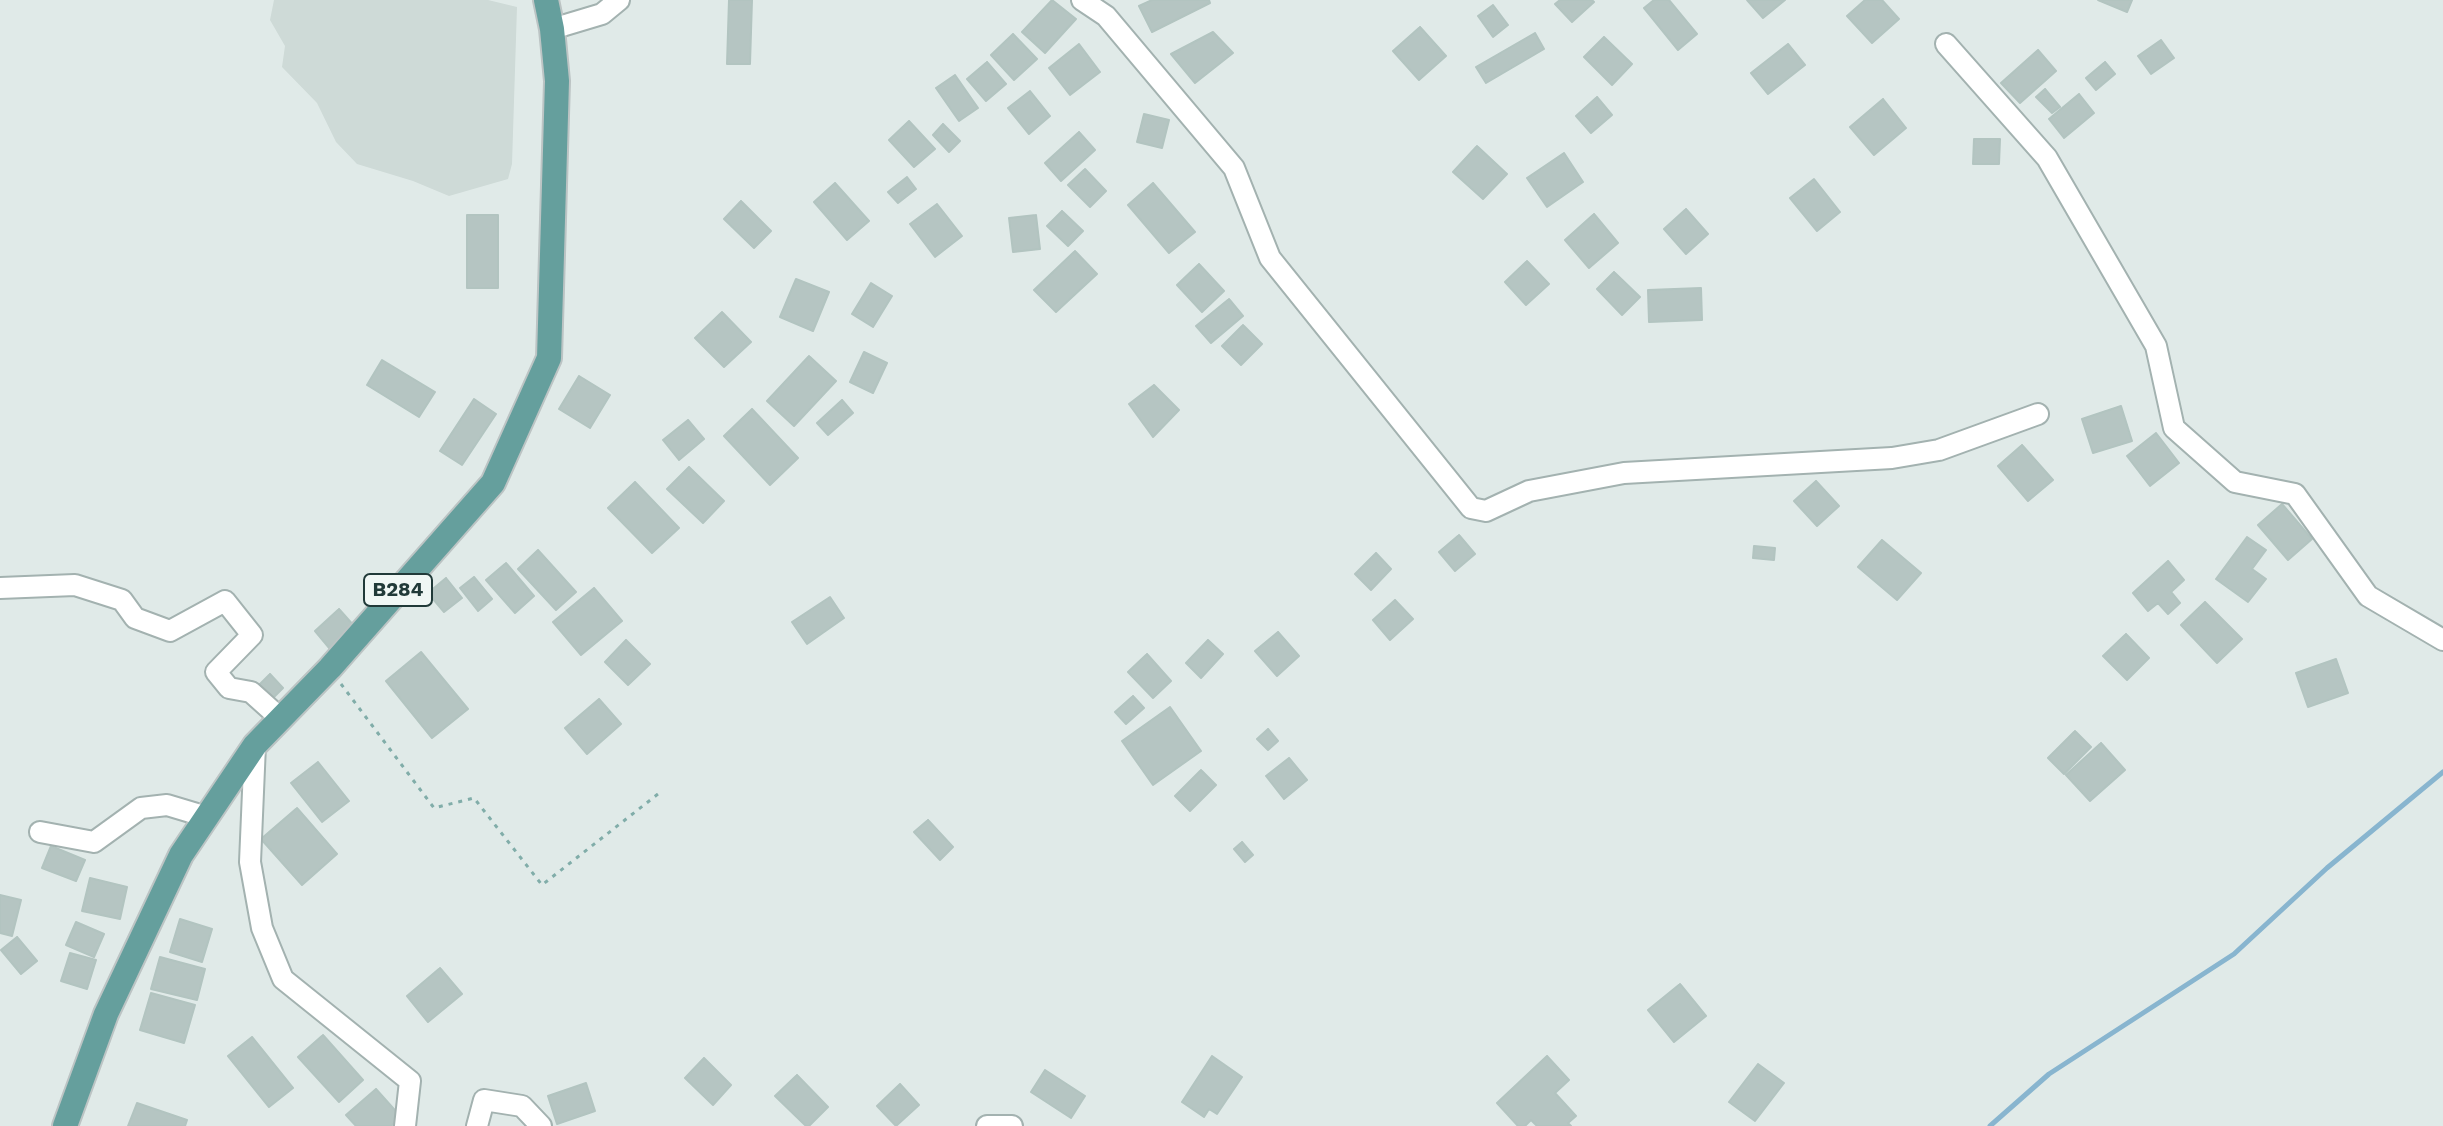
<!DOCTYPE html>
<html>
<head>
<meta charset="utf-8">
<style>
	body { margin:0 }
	canvas { display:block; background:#e0eae8 }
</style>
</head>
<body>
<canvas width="2443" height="1126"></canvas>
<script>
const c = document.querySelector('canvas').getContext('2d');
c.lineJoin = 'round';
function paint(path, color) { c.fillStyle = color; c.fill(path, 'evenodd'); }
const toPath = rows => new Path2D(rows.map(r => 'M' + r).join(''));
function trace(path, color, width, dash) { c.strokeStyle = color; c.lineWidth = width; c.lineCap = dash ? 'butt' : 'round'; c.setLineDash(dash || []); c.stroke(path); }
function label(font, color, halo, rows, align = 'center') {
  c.font = font + ' "Work Sans",sans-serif'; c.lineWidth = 7; c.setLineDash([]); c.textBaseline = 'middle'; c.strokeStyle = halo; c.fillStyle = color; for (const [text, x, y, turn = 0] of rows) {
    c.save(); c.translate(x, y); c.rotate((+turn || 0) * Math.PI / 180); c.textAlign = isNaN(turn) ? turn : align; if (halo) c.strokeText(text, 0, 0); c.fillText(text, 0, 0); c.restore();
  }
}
paint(toPath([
	[274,0,488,0,517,7,512,164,508,179,449,196,413,181,357,164,336,142,317,103,282,67,285,46,270,20]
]), '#cedad7');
trace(toPath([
	[1990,1126,2049,1074,2234,954,2327,868,2443,772]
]), '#88b5cf', 5);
const building = toPath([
	[729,0,752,0,750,64,727,64,729,0],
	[1052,0,1076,19,1045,53,1022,32,1052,0],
	[1152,0,1209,0,1210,3,1152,32,1139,6,1152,0],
	[1560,0,1592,0,1594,2,1572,22,1555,4,1560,0],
	[1654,0,1669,0,1697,34,1678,50,1644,8,1654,0],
	[1747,0,1785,0,1763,18,1747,0],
	[1865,0,1882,0,1899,19,1872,43,1847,16,1865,0],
	[2098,0,2132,0,2127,12,2098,0],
	[1493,5,1508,25,1493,37,1478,16,1493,5],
	[1420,27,1446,56,1419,80,1393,51,1420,27],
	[1213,32,1233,53,1195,83,1171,54,1213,32],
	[1535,33,1544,49,1486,83,1476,67,1535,33],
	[1013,34,1037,59,1014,80,991,55,1013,34],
	[1604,37,1632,64,1612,85,1584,57,1604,37],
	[2161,40,2174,58,2151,74,2138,56,2161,40],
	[1079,44,1100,72,1070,95,1049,68,1079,44],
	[1788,44,1805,65,1768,94,1751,73,1788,44],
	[2038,50,2056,71,2020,103,2001,83,2038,50],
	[987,62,1006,84,986,101,967,79,987,62],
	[2105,62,2115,74,2096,90,2086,78,2105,62],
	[955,75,978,108,959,121,936,88,955,75],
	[2045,89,2060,107,2052,113,2036,97,2045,89],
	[1030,91,1050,116,1029,134,1008,108,1030,91],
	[2079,94,2094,113,2064,138,2049,119,2079,94],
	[1597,97,1612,115,1591,133,1576,116,1597,97],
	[1883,99,1906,128,1874,155,1850,127,1883,99],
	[1144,114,1169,120,1162,148,1137,142,1144,114],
	[909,121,935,149,914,167,889,140,909,121],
	[943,124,960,141,949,152,933,135,943,124],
	[1079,132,1095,150,1061,181,1045,163,1079,132],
	[1974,139,2000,139,1999,164,1973,164,1974,139],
	[1477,146,1507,174,1483,199,1453,172,1477,146],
	[1564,153,1583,182,1547,207,1527,178,1564,153],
	[1085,169,1106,191,1090,207,1068,185,1085,169],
	[907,177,916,189,898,203,888,192,907,177],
	[1814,179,1840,212,1817,231,1790,198,1814,179],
	[835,183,869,221,847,240,814,202,835,183],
	[1153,183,1195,232,1169,253,1128,205,1153,183],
	[741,201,771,231,754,248,724,219,741,201],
	[937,204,962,236,935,257,910,224,937,204],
	[1686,209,1708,234,1686,254,1664,229,1686,209],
	[1062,211,1083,231,1068,246,1047,226,1062,211],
	[1594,214,1618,243,1589,268,1565,240,1594,214],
	[467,215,498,215,498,288,467,288,467,215],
	[1036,215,1040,249,1013,252,1009,218,1036,215],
	[1075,251,1097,274,1056,312,1034,290,1075,251],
	[1527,261,1549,284,1526,305,1505,282,1527,261],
	[1199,264,1224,291,1202,312,1177,285,1199,264],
	[1614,272,1640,297,1622,315,1597,289,1614,272],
	[796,279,829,292,813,331,780,317,796,279],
	[871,283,892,296,873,327,852,314,871,283],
	[1701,288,1702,320,1649,322,1648,290,1701,288],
	[1229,299,1243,316,1211,343,1196,326,1229,299],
	[722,312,751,342,724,367,695,338,722,312],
	[1243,325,1262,344,1241,365,1222,346,1243,325],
	[864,352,887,363,873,393,850,382,864,352],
	[809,356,836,381,794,426,767,401,809,356],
	[382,360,435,392,419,417,367,385,382,360],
	[579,376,610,395,590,428,559,409,579,376],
	[1154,385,1179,410,1153,437,1129,404,1154,385],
	[474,399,496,414,462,465,440,451,474,399],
	[842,400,853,413,828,435,817,423,842,400],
	[2121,406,2132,441,2093,453,2082,419,2121,406],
	[752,409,798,458,770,485,724,436,752,409],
	[688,420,704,439,679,460,663,440,688,420],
	[2156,433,2179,463,2150,486,2127,456,2156,433],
	[2022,445,2053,480,2028,501,1998,466,2022,445],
	[689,467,724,501,703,523,667,489,689,467],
	[1816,481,1839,506,1817,526,1794,501,1816,481],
	[635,482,679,528,652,553,608,508,635,482],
	[2282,504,2312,539,2288,560,2258,525,2282,504],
	[1459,535,1475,554,1455,571,1439,552,1459,535],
	[2247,537,2266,550,2252,569,2266,579,2248,602,2216,579,2247,537],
	[1882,540,1921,573,1897,600,1858,567,1882,540],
	[1754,546,1775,548,1774,560,1753,558,1754,546],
	[538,550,576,592,556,610,518,569,538,550],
	[1376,553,1391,569,1371,590,1355,574,1376,553],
	[2168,561,2184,580,2171,592,2180,603,2168,614,2158,603,2148,611,2133,593,2168,561],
	[506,563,534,596,515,613,486,580,506,563],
	[474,577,492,599,478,611,460,588,474,577],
	[446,578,462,598,444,612,428,593,446,578],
	[594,588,622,621,581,655,553,622,594,588],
	[830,597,844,618,807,644,792,622,830,597],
	[1395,600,1413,619,1390,640,1373,620,1395,600],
	[2205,602,2242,639,2217,663,2181,625,2205,602],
	[339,609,355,627,330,649,315,631,339,609],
	[1278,632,1299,656,1277,676,1255,651,1278,632],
	[2126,634,2149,658,2127,680,2103,656,2126,634],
	[626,640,650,664,628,685,605,662,626,640],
	[1208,640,1223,654,1201,678,1186,663,1208,640],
	[421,652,468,709,432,738,386,681,421,652],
	[1147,654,1171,681,1153,698,1128,672,1147,654],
	[2336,659,2348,693,2308,707,2296,673,2336,659],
	[270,674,283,688,270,701,257,687,270,674],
	[1133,696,1144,708,1126,724,1115,712,1133,696],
	[599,699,621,724,587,754,565,728,599,699],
	[1170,707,1201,751,1153,785,1122,741,1170,707],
	[1268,729,1278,741,1268,750,1257,739,1268,729],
	[2075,731,2091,747,2064,774,2048,758,2075,731],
	[2101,743,2125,770,2090,801,2066,775,2101,743],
	[1289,758,1307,780,1284,799,1266,776,1289,758],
	[318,762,349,801,322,822,291,783,318,762],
	[1201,770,1216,785,1190,811,1175,796,1201,770],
	[297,808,337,854,302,885,261,839,297,808],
	[928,820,953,847,940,860,914,832,928,820],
	[1242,842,1253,855,1245,862,1234,849,1242,842],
	[51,846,85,860,76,881,42,868,51,846],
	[90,878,127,887,120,919,82,911,90,878],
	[0,895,21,900,12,936,0,933,0,895],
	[180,919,212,929,202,962,170,952,180,919],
	[76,922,104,934,94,957,66,945,76,922],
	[17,937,37,961,21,974,1,950,17,937],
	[70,953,96,960,87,989,61,981,70,953],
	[160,957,205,969,197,1000,151,989,160,957],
	[440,968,462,994,428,1022,407,996,440,968],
	[1680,984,1706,1016,1674,1042,1648,1010,1680,984],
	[151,993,195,1005,184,1043,140,1030,151,993],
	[323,1035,363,1080,339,1102,298,1057,323,1035],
	[252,1037,293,1088,269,1107,228,1056,252,1037],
	[1212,1056,1242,1077,1217,1114,1209,1109,1204,1117,1182,1102,1212,1056],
	[1547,1056,1569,1080,1555,1093,1576,1116,1568,1123,1571,1126,1537,1126,1531,1120,1525,1126,1518,1126,1497,1103,1547,1056],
	[704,1058,731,1085,713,1105,685,1078,704,1058],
	[1758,1064,1784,1083,1755,1121,1729,1102,1758,1064],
	[1045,1070,1085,1096,1071,1118,1031,1092,1045,1070],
	[797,1075,828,1107,809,1126,806,1126,775,1096,797,1075],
	[586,1083,595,1111,557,1124,548,1096,586,1083],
	[900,1084,919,1105,896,1126,877,1106,900,1084],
	[376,1089,401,1117,391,1126,356,1126,346,1115,376,1089],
	[137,1103,187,1120,185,1126,128,1126,137,1103]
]);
paint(building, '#b5c5c2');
trace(building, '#b2c4c0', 2);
const street = toPath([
	[1082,0,1106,16,1234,168,1270,258,1471,508,1486,511,1529,491,1624,473,1892,458,1939,450,2038,414],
	[552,29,602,14,619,0],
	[1946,44,2047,158,2156,346,2174,428,2235,482,2295,494,2368,596,2443,640],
	[0,588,75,585,122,600,135,618,170,631,225,601,252,635,216,672,229,688,251,692,280,718],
	[255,745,250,862,262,928,283,979,410,1081,405,1126],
	[40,832,94,842,141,808,167,805,207,817],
	[477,1126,484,1100,522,1106,541,1126],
	[987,1126,1012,1126]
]);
const primary = toPath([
	[65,1126,106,1014,181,855,255,745,330,668,493,483,549,358,557,81,552,29,546,0]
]);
trace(street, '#a3b2b0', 24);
trace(primary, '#bcc4c4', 28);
trace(toPath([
	[341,684,434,808,474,798,542,885,658,794]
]), '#81ada9', 3, [4, 6]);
trace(street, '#fff', 20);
trace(primary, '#659f9d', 24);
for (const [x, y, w] of [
	[398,590,68]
]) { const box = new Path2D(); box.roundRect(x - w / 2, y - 16, w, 32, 6); c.fillStyle = '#f0f7f5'; c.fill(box); trace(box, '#213a39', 2); }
label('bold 20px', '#213a39', null, [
	["B284",398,590]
]);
</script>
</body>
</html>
